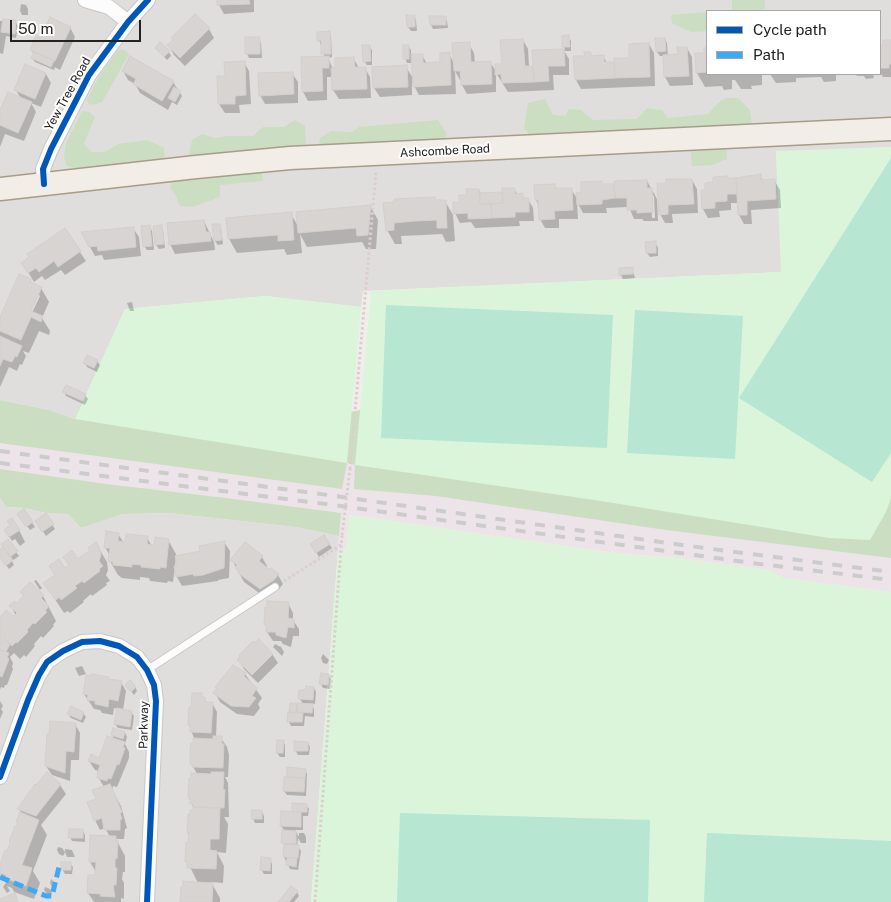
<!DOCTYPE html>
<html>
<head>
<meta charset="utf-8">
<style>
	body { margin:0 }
	#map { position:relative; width:891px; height:902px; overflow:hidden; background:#f0eeeb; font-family:"Public Sans",sans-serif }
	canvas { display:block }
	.legend { position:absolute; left:706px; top:10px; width:175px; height:65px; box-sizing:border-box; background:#fff; border:1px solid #a7a7a7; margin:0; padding:6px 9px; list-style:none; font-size:15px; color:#222 }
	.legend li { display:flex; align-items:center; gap:10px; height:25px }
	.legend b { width:25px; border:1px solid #a7a7a7 }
	.scale { position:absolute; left:10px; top:20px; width:131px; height:22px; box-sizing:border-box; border:2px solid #222; border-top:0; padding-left:6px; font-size:15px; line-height:18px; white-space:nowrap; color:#222; -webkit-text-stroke:4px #fff; paint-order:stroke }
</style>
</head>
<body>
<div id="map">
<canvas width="891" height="902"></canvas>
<ul class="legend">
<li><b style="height:6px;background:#0057b8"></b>Cycle path</li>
<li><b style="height:6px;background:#3fa9f5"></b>Path</li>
</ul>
<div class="scale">50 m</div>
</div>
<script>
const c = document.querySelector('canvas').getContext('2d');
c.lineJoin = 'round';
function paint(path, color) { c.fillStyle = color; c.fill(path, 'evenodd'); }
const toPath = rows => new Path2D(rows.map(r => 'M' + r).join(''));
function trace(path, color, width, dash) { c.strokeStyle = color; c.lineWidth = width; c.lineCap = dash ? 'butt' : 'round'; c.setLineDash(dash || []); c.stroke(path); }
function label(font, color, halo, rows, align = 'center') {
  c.font = font + ' "Public Sans",sans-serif'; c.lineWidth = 4; c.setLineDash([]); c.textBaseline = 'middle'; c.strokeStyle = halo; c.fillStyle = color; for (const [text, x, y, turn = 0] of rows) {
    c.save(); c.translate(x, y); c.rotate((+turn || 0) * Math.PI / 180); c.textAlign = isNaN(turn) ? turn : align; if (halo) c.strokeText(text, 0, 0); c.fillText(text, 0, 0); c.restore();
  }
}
paint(toPath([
	[0,0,891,0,891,147,776,152,782,272,363,291,361,307,265,296,125,309,75,419,49,410,0,400],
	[707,11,880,11,880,74,707,74],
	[0,498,6,507,25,508,46,513,68,514,81,528,123,514,169,513,296,527,339,536,311,902,0,902]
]), '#dfdedc');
paint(toPath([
	[0,400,49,410,75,419,355,465,891,542,891,592,783,578,769,570,670,557,622,554,350,515,346,549,338,552,339,536,323,533,296,527,169,513,123,514,81,528,68,514,46,513,25,508,6,507,0,498]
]), '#ede4e9');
paint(toPath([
	[732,0,765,0,765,9,748,11,728,11,732,11],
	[707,12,707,31,691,32,672,23,671,15],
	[118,50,125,50,129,54,118,74,102,102,93,105,88,103,87,99,100,75],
	[726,98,738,98,750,110,752,125,531,136,524,129,528,103,545,99,553,115,565,116,569,109,581,110,593,120,637,119,647,108,662,110,668,118,708,114,718,103],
	[82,111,89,112,95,117,84,144,91,152,105,152,118,144,147,140,164,148,165,161,86,170,67,166,64,158,66,143],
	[295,120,305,126,306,150,193,160,189,154,192,140,202,134,215,138,226,136,253,136,263,127,284,127],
	[438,120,447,134,443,144,323,149,319,142,320,138,331,131,352,132,359,127],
	[726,143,727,159,713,165,692,166,690,146],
	[261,168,263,181,220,185,220,197,192,207,180,206,175,194,170,188,173,179],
	[84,397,351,420,351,412,360,410,374,418,891,473,891,558,666,530,436,496,354,489,355,465,347,463,342,489,0,443,0,400,49,410,75,419],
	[0,469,106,484,226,498,341,513,339,536,296,527,169,513,123,514,81,528,68,514,46,513,25,508,6,507,0,498]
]), '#cbdec1');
paint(toPath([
	[891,147,891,498,886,512,870,540,829,538,601,501,355,465,371,291,781,272,776,151],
	[265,296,361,307,347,463,75,419,125,309],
	[349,515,622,554,670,557,769,570,783,578,891,592,891,902,311,902,338,552,346,549]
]), '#daf5da');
paint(toPath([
	[891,158,891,453,872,482,739,398],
	[386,305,613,315,607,448,381,438],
	[635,310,743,316,735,459,627,453],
	[400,813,650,820,648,902,397,902],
	[707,833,891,841,891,902,704,902]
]), '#b7e6d2');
paint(toPath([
	[218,0,254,0,254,12,224,14,219,5],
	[21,4,26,5,28,9,28,15,22,15,20,11],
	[414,16,416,20,417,31,411,31,408,27,408,17],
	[445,17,447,21,448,28,433,29,431,25],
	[0,21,15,21,18,26,16,38,6,36,3,54,0,53],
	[70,27,75,37,60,70,55,67,54,70,35,62,32,58,34,54,31,50,42,39],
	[209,29,214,38,185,66,174,55,169,46,174,40],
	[329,32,331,36,332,57,328,58,333,69,336,69,354,59,359,68,365,68,370,77,371,98,339,99,333,90,333,77,327,77,327,100,308,101,303,92,325,58,319,40],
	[568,36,571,41,571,51,564,51,569,59,569,75,553,75,554,90,508,92,496,73,496,92,467,94,462,85,462,80,460,80,455,71,456,94,419,95,412,82,412,95,380,97,374,88,406,67,414,80,413,63,407,63,405,58,408,46,411,50,411,55,422,55,427,64,442,63,449,54,454,63,469,44,474,53,475,63,490,62,497,73,523,40,528,49,529,67,534,67,534,51,565,50,564,47],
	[259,38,261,43,262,58,249,58,247,54],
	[665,39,667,43,668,56,679,55,687,48,692,57,693,85,670,86,665,77,664,56,660,56,657,52],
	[891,41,891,77,883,77,880,72,880,47,884,46],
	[649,44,654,53,655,86,581,89,576,80,586,57,590,54,592,57,603,56,607,63,615,63,630,59],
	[369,46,372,50,372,65,367,65,364,61],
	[156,48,169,52,171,56,167,60],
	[706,49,707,49,707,74,762,74,762,85,751,86,752,89,741,89,735,80,732,80,732,89,724,90,722,86,705,87,697,73,706,54],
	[244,62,249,71,251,104,239,105,240,113,225,113,219,104,218,77,226,77],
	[123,71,173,82,182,96,177,105,172,102,168,110,140,93,135,84,128,80],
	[292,73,298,82,298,103,265,104,260,95],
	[46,74,51,83,41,107,31,103,36,112,24,141,5,134,0,147,0,113,21,99,16,90],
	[770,74,836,74,836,81,824,82,821,77,796,78,796,82,776,83],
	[855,74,873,74,874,78,866,79,864,76,857,76],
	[760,176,763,181,774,180,780,190,781,208,751,210,752,224,744,224,739,215,739,203,731,203,731,210,719,211,720,217,708,218,703,209,706,191],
	[692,180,697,189,698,213,672,214,673,223,665,223,660,214,668,184],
	[647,181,657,199,658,221,644,221,642,219,634,219,629,207,606,208,607,213,583,213,577,202,578,219,559,219,559,228,545,228,540,219,539,206,536,200,554,185,557,189,571,189,578,200,601,183,603,185,616,185],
	[651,193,654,196,655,218,652,218],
	[514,189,518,195,522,195,525,199,528,199,533,208,534,221,519,221,520,226,475,228,471,222,460,223,455,213,460,203,479,190,481,194,503,193],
	[445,201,453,215,455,241,446,242,442,234,424,235,401,236,402,244,395,244,387,230,384,204],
	[370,206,378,220,376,249,366,249,362,242,307,247,300,234,302,253,287,255,284,249,237,253,229,239,291,214,298,226],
	[204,221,214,242,215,250,175,254,170,244],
	[219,225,221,229,223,244,218,245,215,241],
	[161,226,163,230,165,248,159,249,156,245,154,227],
	[150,227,152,231,154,250,147,250,144,246],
	[133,228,139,237,141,256,104,260,102,255,95,256,90,247],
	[65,230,86,261,65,275,61,270,45,280,42,276,34,282,28,272],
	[655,243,658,247,658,256,650,257,647,253],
	[632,268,635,278,623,279,621,275],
	[30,280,32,284,41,288,49,302,42,318,50,331,49,335,39,331,29,353,23,351,26,356,22,365,20,364,17,371,9,367,0,387,0,338,2,339,0,336,0,320],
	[38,294,40,296,30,317,28,316],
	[132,302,134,311,130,311,127,303],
	[97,361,100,365,97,372,87,367,85,363],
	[64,392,85,395,88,399,85,405,66,396],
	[24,511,35,527,30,530,21,518],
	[46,515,55,529,46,536,39,525],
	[5,530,19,530,25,542,20,546,15,539,12,541],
	[118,534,124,543,147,538,152,546,168,540,176,554,175,567,201,552,224,542,230,551,229,578,218,580,218,581,182,586,177,577,175,568,173,582,168,581,167,583,150,581,149,578,140,577,140,580,122,578,118,575,110,561,110,556,105,547],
	[324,537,332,548,319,557,312,545],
	[98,547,107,562,108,570,106,575,110,581,106,583,107,585,92,596,91,594,83,601,84,602,70,613,68,611,64,613,45,584,91,550],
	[0,551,16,552,19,556,12,561,14,565,9,569,0,557],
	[262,557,267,566,266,568,278,575,283,584,279,589,266,598,244,582,232,560],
	[36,580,42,588,40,590,34,581],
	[22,592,43,596,56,621,53,625,54,626,43,638,41,636,34,644,35,646,26,657,24,655,20,659,14,653,10,657,13,663,12,667,13,669,7,685,5,685,4,688,1,687,0,690,0,618,14,618,16,616,11,606,17,605,24,597],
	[288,603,293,613,293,620,299,629,299,636,293,636,291,647,283,644,281,641,273,641,267,632],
	[275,644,281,647,284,652,282,656,273,647],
	[272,654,278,663,258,683,244,669,239,660],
	[323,654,329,660,327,664,323,663,321,658],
	[82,666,86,674,79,676,75,668],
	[234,666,245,674,262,698,258,704,260,708,254,716,237,714,220,702,215,693],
	[322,674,328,675,331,679,330,689,323,688,321,684],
	[87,677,121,682,126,691,123,710,131,712,134,716,132,730,118,728,115,724,118,709,114,708,113,715,102,713,100,710,94,709,84,694],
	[126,685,135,687,137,691,134,695],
	[314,688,316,692,315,704,311,703,314,709,314,717,305,716,304,726,291,726,289,722,291,704,296,704,299,709,303,704,300,699],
	[201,695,207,703,212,703,217,712,216,737,221,738,227,747,229,755,228,777,225,777,228,783,229,817,224,817,228,824,226,853,217,852,224,866,223,883,211,882,220,898,220,902,181,902,198,883,187,861,190,836,188,833,189,816,191,816,194,809,189,798,197,774,191,763,194,738,189,725,190,708,192,708],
	[0,701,3,706,1,709,3,712,0,719],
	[83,713,86,717,83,723,71,718,68,714],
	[75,724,80,733,79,760,71,760,70,781,52,775,46,766],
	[125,733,127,737,125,744,129,752,129,758,117,787,113,786,112,790,121,806,127,828,125,829,124,839,116,839,125,856,125,872,123,872,122,879,124,883,124,899,121,898,121,902,94,902,88,893,96,877,96,872,90,862,110,837,105,828,100,830,95,820,97,800,104,787,98,777,99,771,95,770,89,761,100,759,115,740,112,735],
	[283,741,285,745,285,757,280,757,277,753],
	[308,743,310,747,309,755,298,755,295,750],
	[288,769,305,770,307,774,306,796,287,795,284,791],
	[60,785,66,794,41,825,47,835,33,871,40,883,34,899,14,892,12,888,7,886,10,891,7,893,3,887,6,883,0,873,19,824,17,822,21,813,19,809],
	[306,805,309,809,308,816,303,816,303,830,295,830,299,837,299,833,304,833,306,837,306,843,301,843,298,838,297,846,301,851,298,870,290,869,284,857,284,830,281,826,293,813],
	[262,812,264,816,264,823,255,823,253,819],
	[83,831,85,835,85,842,72,841,70,837],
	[58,847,62,848,65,852,65,849,72,850,75,857,67,857,65,852,63,856,59,854,57,850],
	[270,859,272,864,272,874,264,874,261,869],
	[70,863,73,867,72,874,65,874,62,869],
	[51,879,56,884,55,888,52,887,50,883],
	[45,887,50,889,52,893,51,896,47,894,44,890],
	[297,892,299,896,294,902,280,902]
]), '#0003');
const building = toPath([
	[217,0,249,0,250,4,217,5,217,0],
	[195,14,210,28,180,58,167,45,173,40,171,38,195,14],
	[406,15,415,15,415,27,407,27,406,15],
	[429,16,446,16,446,25,430,25,429,16],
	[50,17,71,27,55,61,30,50,36,35,41,38,50,17],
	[3,19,16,20,15,34,1,32,3,19],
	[330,31,331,54,321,54,321,40,317,41,317,32,330,31],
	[569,35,570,47,562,47,562,36,569,35],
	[245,37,260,37,260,54,245,54,245,37],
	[655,38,665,38,666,51,656,52,655,38],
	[523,39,525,66,533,66,534,82,502,83,501,74,495,75,495,64,502,64,500,40,523,39],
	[883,40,891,40,891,64,889,64,889,68,880,68,880,45,883,45,883,40],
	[160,42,170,51,164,57,155,48,160,42],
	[470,42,471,62,491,61,492,84,461,85,460,71,454,71,452,43,470,42],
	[649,43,650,77,615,78,614,58,629,58,629,44,649,43],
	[362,45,370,45,371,61,363,62,362,45],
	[403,45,409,45,409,59,403,59,403,45],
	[677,47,687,47,689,76,664,77,663,55,678,54,677,47],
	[704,48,707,48,707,72,696,73,695,53,704,53,704,48],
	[564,49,565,66,548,66,549,81,534,82,532,50,564,49],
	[34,52,54,61,51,67,31,58,34,52],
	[450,52,451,85,413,87,411,54,423,54,423,63,440,62,440,53,450,52],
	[584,52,591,52,591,56,604,55,604,62,614,62,615,78,575,80,573,56,585,56,584,52],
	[130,56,174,81,162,101,133,84,136,79,122,71,130,56],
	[329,56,329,68,322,68,323,91,302,92,301,57,329,56],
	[354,57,355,67,366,67,367,89,332,90,331,68,335,68,335,58,354,57],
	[245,61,246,95,235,96,235,104,218,104,217,76,225,76,224,62,245,61],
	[25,64,46,73,35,99,14,90,25,64],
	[407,65,408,87,373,88,372,67,407,65],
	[293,72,294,94,259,96,258,73,293,72],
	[174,87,181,91,175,102,168,98,174,87],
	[8,92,32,102,18,133,0,125,0,110,8,92],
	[761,174,761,180,775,179,776,199,747,201,747,215,738,215,736,178,761,174],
	[727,176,727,178,736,178,737,194,727,194,727,201,715,202,715,208,702,209,701,190,705,190,705,183,713,182,713,177,727,176],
	[666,179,692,179,694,204,668,205,668,214,659,215,657,183,666,183,666,179],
	[647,180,647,188,652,188,653,212,637,213,637,210,627,210,627,198,615,198,614,181,647,180],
	[602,181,602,184,614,184,615,198,602,200,602,204,577,205,576,193,581,192,581,182,602,181],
	[555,184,555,188,572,188,573,210,554,211,555,219,539,220,538,200,535,200,534,185,555,184],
	[502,188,515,188,515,194,523,193,523,198,529,198,529,212,515,212,515,217,492,218,491,204,503,203,502,188],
	[466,189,479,189,480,204,491,204,492,218,468,219,468,213,453,214,453,202,459,202,459,195,467,195,466,189],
	[502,192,503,203,480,204,480,193,502,192],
	[435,197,436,200,446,200,447,228,437,228,437,220,415,221,394,223,394,230,386,231,383,203,394,202,394,199,435,197],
	[371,205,368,235,357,236,356,228,298,233,296,212,371,205],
	[292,212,294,240,278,241,278,235,228,239,226,218,292,212],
	[204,220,206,232,210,232,211,241,169,245,167,223,204,220],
	[212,224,220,224,222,240,214,241,212,224],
	[150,225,152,246,143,247,141,226,150,225],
	[162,225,164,244,155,245,153,226,162,225],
	[134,227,136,247,98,251,97,246,89,247,81,232,134,227],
	[65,228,81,251,58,267,54,261,39,272,36,268,28,273,21,263,29,257,27,254,65,228],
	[656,241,656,253,646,253,645,242,656,241],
	[633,267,633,274,619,275,619,268,633,267],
	[19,274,31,279,30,282,42,287,31,311,43,316,41,322,31,317,21,340,0,331,0,317,19,274],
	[0,336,22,346,17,357,15,356,12,362,3,359,0,366,0,336],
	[87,355,98,360,94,368,83,363,87,355],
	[66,385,86,394,83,401,62,392,66,385],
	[24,509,33,522,26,527,17,514,24,509],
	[46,513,54,524,42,532,35,521,46,513],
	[12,518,20,530,9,537,4,530,10,525,7,521,12,518],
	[106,531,119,533,118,541,125,542,126,534,148,536,147,544,154,545,155,537,169,539,166,568,160,567,160,569,141,567,141,565,132,564,132,567,113,565,113,562,108,561,110,548,104,548,106,531],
	[324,535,330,544,316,553,310,544,324,535],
	[8,539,18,551,10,557,1,544,8,539],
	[225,541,224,568,203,575,194,576,193,574,176,577,174,566,177,565,175,556,200,551,199,546,225,541],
	[96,542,99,547,101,555,99,561,103,566,99,569,100,571,84,583,82,581,75,586,77,588,61,600,59,597,56,600,43,583,55,575,49,566,59,559,65,568,69,565,63,557,72,550,78,559,90,550,88,548,96,542],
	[245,542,263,556,259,561,269,569,271,568,279,574,274,580,260,589,238,573,239,571,235,568,237,565,230,560,245,542],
	[3,547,13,560,6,566,0,558,0,549,3,547],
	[30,582,44,595,41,598,49,606,45,611,47,612,35,624,33,623,27,630,28,632,17,643,16,642,12,646,5,640,2,643,0,642,0,617,6,610,14,616,17,613,9,606,14,601,17,603,24,595,20,592,30,582],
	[267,601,289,602,288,618,294,619,294,628,288,627,286,638,276,635,276,632,266,632,266,625,264,625,265,607,267,607,267,601],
	[259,639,273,654,252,675,237,660,240,656,239,655,253,641,254,643,259,639],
	[5,640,10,644,6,652,0,650,0,642,2,643,5,640],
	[0,650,9,653,7,658,9,659,2,677,0,676,0,650],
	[233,665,246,673,244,676,257,688,252,696,256,698,249,707,231,706,213,693,217,688,215,687,233,665],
	[321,673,329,674,328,685,319,684,321,673],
	[91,674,109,677,109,679,122,681,118,701,109,699,108,707,95,704,95,701,87,700,88,695,83,694,86,675,91,676,91,674],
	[130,680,136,687,131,692,125,685,130,680],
	[306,686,314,687,313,700,298,699,299,690,305,690,306,686],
	[192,693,202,693,202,697,205,697,205,702,213,702,211,733,190,732,190,725,188,725,189,707,191,707,192,693],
	[290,703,297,703,296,713,289,712,290,703],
	[298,703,313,704,312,713,297,712,298,703],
	[71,706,84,712,81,720,67,714,71,706],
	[117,708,132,711,130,727,114,724,117,708],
	[288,712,303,713,302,722,287,722,288,712],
	[50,721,76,723,74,752,66,751,65,773,45,766,47,734,49,735,50,721],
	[113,728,125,732,123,739,111,735,113,728],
	[107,736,125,742,123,747,125,748,119,765,117,764,111,779,108,778,107,781,97,778,98,774,97,774,100,765,88,761,91,754,99,758,107,736],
	[213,736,222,736,222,744,224,744,223,768,192,767,192,764,190,764,190,752,191,743,193,743,193,738,213,739,213,736],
	[277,740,284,740,283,753,276,753,277,740],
	[294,741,308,742,308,751,294,751,294,741],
	[287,767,306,769,305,778,287,777,287,767],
	[47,772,61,784,36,816,17,809,35,784,36,785,47,772],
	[211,772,224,772,223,789,225,790,224,808,193,807,193,804,190,804,190,798,188,798,189,778,191,779,191,773,211,774,211,772],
	[284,777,305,778,304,792,283,791,284,777],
	[110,784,122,812,120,813,122,819,120,820,120,830,104,830,102,818,94,821,87,802,96,799,92,790,110,784],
	[292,803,307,804,307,812,292,812,292,803],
	[193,807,220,808,219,839,210,839,210,850,217,851,216,869,187,868,187,862,185,862,186,842,188,843,189,833,187,833,188,814,190,815,190,810,193,810,193,807],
	[252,810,262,810,262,819,251,819,252,810],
	[281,811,301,812,301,827,280,826,281,811],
	[20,812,39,820,22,865,32,868,26,886,5,878,6,875,0,873,0,865,5,850,7,851,9,846,10,843,9,842,15,826,16,827,18,823,16,822,20,812],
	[69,829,83,829,83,838,68,838,69,829],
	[282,830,296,831,296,844,281,843,282,830],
	[90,835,116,836,116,841,118,841,117,859,115,858,115,868,117,868,116,885,113,885,115,897,100,896,101,894,87,893,88,875,95,875,96,862,89,862,90,835],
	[284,844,299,845,298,858,283,857,284,844],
	[261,857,271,858,270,871,260,870,261,857],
	[287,858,297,858,296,867,286,865,287,858],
	[61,862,71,862,71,870,61,870,61,862],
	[183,881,213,883,212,902,180,902,181,887,183,887,183,881],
	[291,886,298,891,289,902,278,902,291,886],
	[15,893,18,902,0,902,0,899,15,893]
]);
paint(building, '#d7d4d2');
trace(building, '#d3d0cc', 1);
const service = toPath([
	[147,670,275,587]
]);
const minor = toPath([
	[85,0,109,7,128,22],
	[44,184,43,169,51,149,89,75,128,22,148,0],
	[0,777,28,700,39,675,47,662,63,651,82,642,100,641,119,646,137,657,147,670,154,685,156,701,147,902]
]);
const primary = toPath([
	[0,189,196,167,290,158,891,129]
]);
trace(service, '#c9c8c7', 9);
trace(minor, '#c9c8c7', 16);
trace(primary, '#a79c86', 25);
trace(toPath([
	[350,469,376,172],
	[284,581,341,545],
	[315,902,342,535]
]), '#dccecd', 3, [2.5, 2.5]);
trace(service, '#fdfcfc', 7);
trace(minor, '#fdfcfc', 14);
trace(primary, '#f3ede7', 22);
trace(toPath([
	[0,451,328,495,689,546,891,572],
	[0,463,326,504,752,563,891,580]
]), '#ccc', 4, [10, 10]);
trace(toPath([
	[342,535,350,469]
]), '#dccecd', 3, [2.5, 2.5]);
trace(toPath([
	[0,877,46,896,52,896,60,863]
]), '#3fa9f5', 5, [10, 5]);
trace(toPath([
	[44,184,43,169,51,149,89,75,128,22,148,0],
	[0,777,28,700,39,675,47,662,63,651,82,642,100,641,119,646,137,657,147,670,154,685,156,701,147,902]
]), '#0057b8', 6);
label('12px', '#222', '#fff', [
	["Yew Tree Road",68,94,-61],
	["Ashcombe Road",445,151,-3],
	["Parkway",144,725,-89]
]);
</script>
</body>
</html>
